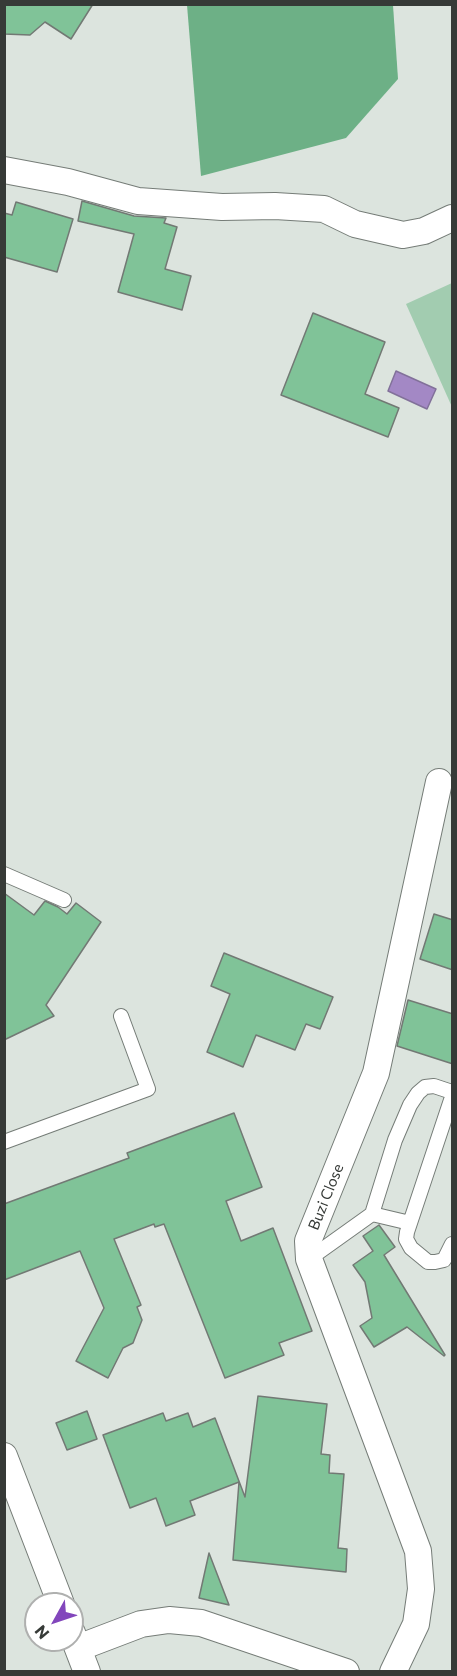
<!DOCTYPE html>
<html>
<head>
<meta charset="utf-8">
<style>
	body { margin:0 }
	#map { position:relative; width:457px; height:1676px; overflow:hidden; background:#dce4de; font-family:Commissioner,sans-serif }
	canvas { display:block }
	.frame { position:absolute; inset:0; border:6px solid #363a37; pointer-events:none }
	.north { position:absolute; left:24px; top:1592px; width:60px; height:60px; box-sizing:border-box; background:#fff; border:2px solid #afb0af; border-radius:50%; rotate:230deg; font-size:16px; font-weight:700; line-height:24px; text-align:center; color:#363a37 }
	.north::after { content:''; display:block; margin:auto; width:21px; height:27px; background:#8246bc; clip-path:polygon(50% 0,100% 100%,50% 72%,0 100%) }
</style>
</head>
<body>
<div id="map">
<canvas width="457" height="1676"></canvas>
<div class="frame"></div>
<div class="north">N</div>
</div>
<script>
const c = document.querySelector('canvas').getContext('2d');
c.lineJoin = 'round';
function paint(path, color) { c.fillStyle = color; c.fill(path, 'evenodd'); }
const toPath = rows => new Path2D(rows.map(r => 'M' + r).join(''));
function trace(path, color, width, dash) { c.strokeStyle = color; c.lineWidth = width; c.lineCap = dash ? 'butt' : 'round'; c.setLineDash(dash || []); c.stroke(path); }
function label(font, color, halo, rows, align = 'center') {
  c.font = font + ' Commissioner,sans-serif'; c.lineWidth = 4.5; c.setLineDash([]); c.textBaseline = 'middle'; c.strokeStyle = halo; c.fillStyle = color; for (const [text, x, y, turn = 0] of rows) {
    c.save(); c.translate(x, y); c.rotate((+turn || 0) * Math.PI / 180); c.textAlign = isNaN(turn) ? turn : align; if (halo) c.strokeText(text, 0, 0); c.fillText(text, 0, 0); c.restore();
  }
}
paint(toPath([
	[452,283,452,407,406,304]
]), '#a2ccb0');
paint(toPath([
	[187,5,393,5,398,79,346,138,201,176]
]), '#6db086');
const water = toPath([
	[396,371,436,389,427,409,388,391,396,371]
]);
paint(water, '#a388c5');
trace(water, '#82719a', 1.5);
const building = toPath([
	[4,4,93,4,71,39,45,22,30,35,4,34,4,4],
	[82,201,134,216,166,218,164,223,177,227,165,269,191,276,182,310,118,292,134,234,78,221,82,201],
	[16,202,73,219,57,272,4,257,4,213,12,215,16,202],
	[313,313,385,342,365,394,399,408,388,437,281,395,313,313],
	[4,893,34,915,45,901,58,907,67,914,76,903,101,922,46,1005,54,1016,4,1040,4,893],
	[434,914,453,920,453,970,420,959,434,914],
	[224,953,333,997,320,1029,306,1024,295,1050,256,1035,243,1067,207,1052,230,994,211,986,224,953],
	[408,1000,453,1014,453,1064,397,1046,408,1000],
	[234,1113,262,1187,226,1201,241,1241,273,1228,312,1331,279,1343,284,1355,225,1378,164,1224,155,1227,154,1224,114,1239,141,1305,137,1307,142,1320,133,1343,123,1348,108,1378,76,1361,104,1308,80,1251,4,1280,4,1204,129,1158,127,1153,234,1113],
	[379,1225,395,1247,384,1255,445,1355,444,1356,407,1327,374,1347,360,1326,372,1318,365,1282,353,1265,373,1251,363,1236,379,1225],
	[258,1396,327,1404,321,1454,330,1455,329,1473,344,1474,338,1548,347,1549,346,1572,233,1560,239,1482,190,1501,195,1515,166,1526,156,1498,130,1508,103,1435,163,1413,166,1421,188,1413,193,1427,215,1418,245,1497,258,1396],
	[87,1411,97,1439,67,1450,56,1423,87,1411],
	[209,1553,229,1605,199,1598,209,1553]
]);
paint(building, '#80c398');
trace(building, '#727974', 1.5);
const lane = toPath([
	[4,874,64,900],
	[452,1097,407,1232,406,1239,411,1248,428,1262,435,1262,444,1260,452,1244],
	[4,1142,148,1089,121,1016],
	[372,1214,410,1223],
	[309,1259,372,1214,395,1140,410,1105,418,1093,425,1087,434,1086,452,1092]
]);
const street = toPath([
	[4,170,68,182,138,201,222,207,275,206,324,209,355,224,403,235,424,231,452,218],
	[4,1456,61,1604],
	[72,1633,87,1672],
	[78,1648,141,1624,169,1620,201,1623,346,1672],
	[393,1672,416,1624,421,1589,418,1551,309,1259,308,1241,376,1073,439,782]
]);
trace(lane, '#757c77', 16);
trace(street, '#757c77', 28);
trace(lane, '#fff', 14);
trace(street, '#fff', 26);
label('15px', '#363a37', '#fff', [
	["Buzi Close",326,1197,-68]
]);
</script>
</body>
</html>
